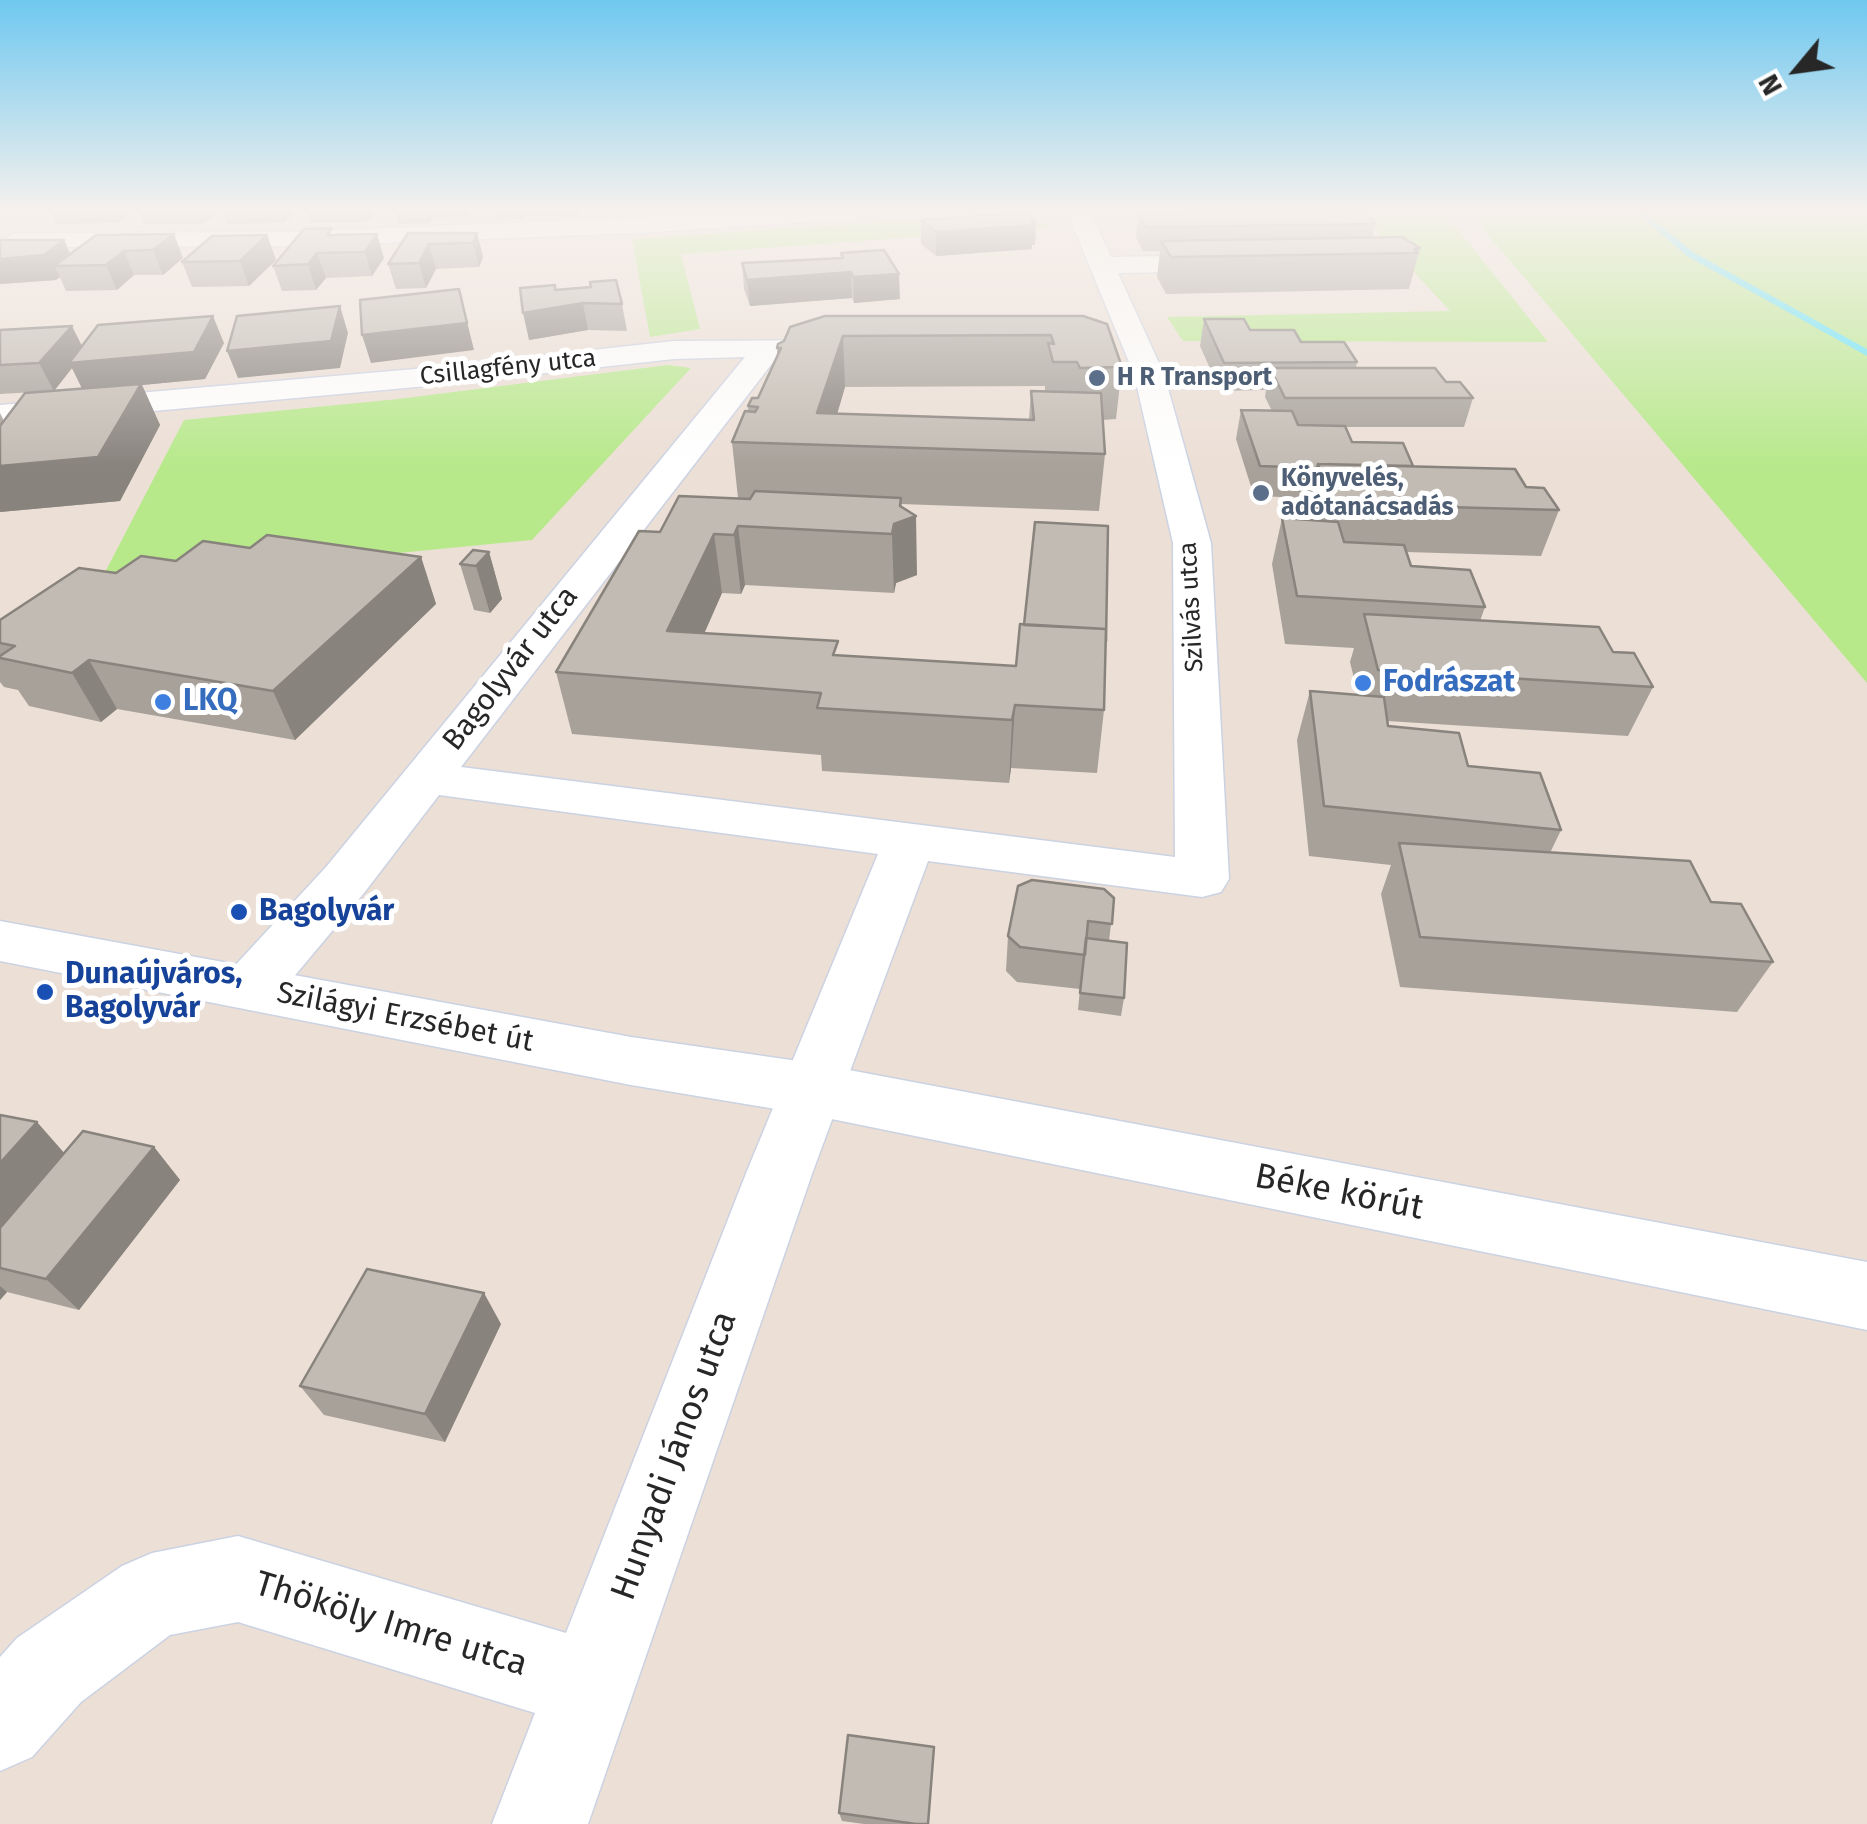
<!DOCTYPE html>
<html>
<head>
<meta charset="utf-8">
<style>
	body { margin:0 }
	#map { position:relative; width:1867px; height:1824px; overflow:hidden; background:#ecdfd6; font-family:"Fira Sans",sans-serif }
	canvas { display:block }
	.north { position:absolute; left:1747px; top:20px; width:100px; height:100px; -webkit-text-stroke:8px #fff; paint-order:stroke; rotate:241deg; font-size:28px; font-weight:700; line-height:40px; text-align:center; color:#272727 }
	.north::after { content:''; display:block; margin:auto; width:35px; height:45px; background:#272727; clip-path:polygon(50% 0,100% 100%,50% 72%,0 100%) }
</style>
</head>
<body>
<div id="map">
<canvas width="1867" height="1824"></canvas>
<div class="north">N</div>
</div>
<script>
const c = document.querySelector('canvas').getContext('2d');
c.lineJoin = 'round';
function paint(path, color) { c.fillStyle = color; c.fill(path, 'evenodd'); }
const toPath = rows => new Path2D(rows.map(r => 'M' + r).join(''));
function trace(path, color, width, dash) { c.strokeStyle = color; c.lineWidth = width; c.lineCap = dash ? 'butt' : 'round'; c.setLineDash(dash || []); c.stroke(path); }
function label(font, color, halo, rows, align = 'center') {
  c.font = font + ' "Fira Sans",sans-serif'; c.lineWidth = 10; c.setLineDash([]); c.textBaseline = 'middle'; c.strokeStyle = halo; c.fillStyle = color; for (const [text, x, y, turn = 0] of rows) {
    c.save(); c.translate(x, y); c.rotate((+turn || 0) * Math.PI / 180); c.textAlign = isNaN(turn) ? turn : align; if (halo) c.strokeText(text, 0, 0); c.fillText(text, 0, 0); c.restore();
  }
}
paint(toPath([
	[1359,212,1444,212,1548,342,1183,341,1167,317,1450,311],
	[1468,212,1867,212,1867,683,1524,277],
	[1013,213,1053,227,681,254,700,329,650,337,632,239],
	[668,365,691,368,532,540,100,582,184,420,398,399]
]), '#b7e98b');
paint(toPath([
	[1636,212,1644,212,1693,252,1867,349,1867,356,1687,256,1636,212]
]), '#5be5fb');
const street = toPath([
	[751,212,867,212,855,219,637,233,299,246,15,247,3,240,15,233,299,232,751,212],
	[1067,212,1090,212,1111,257,1235,255,1248,263,1235,271,1118,273,1164,374,1211,543,1229,879,1221,892,1202,897,928,861,813,1171,588,1824,492,1824,535,1713,238,1622,170,1635,81,1702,32,1757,0,1771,0,1657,17,1638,122,1566,152,1553,238,1536,566,1633,747,1171,878,854,439,795,364,893,271,1004,250,1010,229,1004,221,988,229,972,326,867,745,357,674,359,438,385,0,425,0,405,438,367,674,341,859,340,864,346,859,352,849,355,777,357,461,767,1175,857,1173,543,1134,374,1067,212]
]);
const secondary = toPath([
	[0,921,631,1037,812,1063,1867,1262,1867,1330,812,1115,631,1085,0,961,0,921]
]);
trace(street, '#cbd2e2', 3);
trace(secondary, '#cbd2e2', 3);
paint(street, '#fff');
paint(secondary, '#fff');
paint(toPath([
	[51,212,132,212,117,223,56,224],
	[139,212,219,212,202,224,144,224],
	[222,212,296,212,283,223,227,224],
	[307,212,376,212,366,222,310,223],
	[395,212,472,212,468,217,433,218,429,223,398,224],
	[494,212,580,212,579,216,525,216,524,219,496,220],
	[1138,213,1375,224,1372,237,1420,248,1409,289,1166,294,1157,277,1160,251,1143,251,1136,237],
	[921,220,1036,221,1035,245,1032,245,1032,249,936,256,921,244],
	[408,233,477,233,483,257,479,267,436,269,426,288,396,289,388,264],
	[96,235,183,258,163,275,134,275,117,290,66,291,60,277,56,280,0,284,0,240,70,254],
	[267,235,276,260,249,286,192,287,182,262],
	[335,235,384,258,372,276,326,278,316,290,282,291,273,266],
	[841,253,900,299,854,303,852,298,750,306,744,289,742,263,841,258],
	[555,290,622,304,627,331,588,330,529,340],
	[1083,316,1122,367,1116,419,1103,420,1105,454,1099,511,901,504,917,575,896,583,894,593,745,585,741,594,722,593,704,633,839,655,1104,710,1097,773,1011,768,1009,783,822,771,821,755,572,734,556,672,660,532,738,498,732,442,748,411,748,406,758,398,777,356,777,348,784,341],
	[1045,386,1045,391,1031,391,1029,420,837,414,845,387],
	[1204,319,1301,342,1357,362,1356,368,1446,382,1473,398,1464,427,1345,427,1352,442,1413,466,1526,487,1559,510,1541,556,1406,552,1411,566,1485,607,1480,621,1613,652,1653,687,1628,736,1387,721,1388,726,1468,766,1561,830,1550,853,1711,902,1773,962,1737,1012,1400,987,1381,894,1391,865,1309,856,1297,740,1310,691,1358,695,1350,662,1354,648,1285,644,1272,564,1282,518,1311,520,1307,508,1310,498,1254,496,1236,439,1241,410,1272,411,1265,397,1266,390,1220,391,1200,346],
	[0,330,82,346,224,343,205,379,142,385,160,425,120,501,0,512,0,413,4,421,82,389,72,368,54,391,0,394],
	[250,548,421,557,436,604,295,740,117,709,101,722,29,706,18,690,4,687,0,682,0,620,116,573],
	[489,552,502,599,490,613,474,610,460,564],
	[1114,898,1109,941,1124,998,1121,1016,1078,1010,1080,989,1017,982,1006,971,1008,936],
	[0,1115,64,1153,154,1147,180,1180,79,1310,7,1292,0,1300],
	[501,1324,445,1442,324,1415,300,1386],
	[839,1813,928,1824,864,1824,842,1821]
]), '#a7a19a');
paint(toPath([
	[112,212,132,212,117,223],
	[197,212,219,212,202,224],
	[279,212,296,212,283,223],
	[363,212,376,212,366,222],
	[426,212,432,212,433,218,429,223],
	[1036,221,1035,245,1032,245,1032,249,936,256,936,232],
	[477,233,483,257,479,267,473,243],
	[174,234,183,258,163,275,153,250],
	[377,234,384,258,372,276,365,252],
	[267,235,276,260,249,286,240,261],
	[64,240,75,265,54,266,60,277,56,280,0,284,0,259],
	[429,244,436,269,426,288,419,263],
	[124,251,134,275,117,290,106,265],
	[317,253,326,278,316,290,308,264],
	[851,272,852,298,750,306,747,280],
	[899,274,900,299,854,303,853,277],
	[459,289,474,350,371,363,362,335],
	[583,303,588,330,529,340,523,313],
	[340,306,348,333,340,368,238,378,227,351],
	[213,316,224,343,205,379,142,385,160,425,120,501,0,512,0,466,83,390,72,368,54,391,39,363,72,326,85,352],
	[843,336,845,387,828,445,817,413],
	[901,498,902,522,916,516,917,575,896,583,894,593,892,534],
	[738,526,745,585,741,594,734,535],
	[714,534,722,593,683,682,667,631],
	[489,552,502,599,490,613,476,566],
	[421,557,436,604,295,740,273,691],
	[89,660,117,709,101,722,72,673],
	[1015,705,1011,768,1009,783,1012,720],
	[37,1122,66,1155,0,1232,0,1163],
	[154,1147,180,1180,79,1310,46,1279],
	[0,1286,7,1292,0,1300],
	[484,1293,501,1324,445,1442,425,1414]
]), '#88837d');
const building = toPath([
	[1027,212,1036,221,1030,221,1034,225,936,232,921,220,1027,212],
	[1243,212,1365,212,1368,213,1375,224,1146,227,1138,213,1243,212],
	[332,228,327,235,377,234,365,252,317,253,308,264,273,266,304,229,332,228],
	[408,233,477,233,473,243,429,244,419,263,388,264,408,233],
	[174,234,153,250,124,251,106,265,54,266,96,235,174,234],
	[267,235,240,261,182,262,212,236,267,235],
	[1402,237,1420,248,1414,249,1418,253,1171,257,1161,241,1402,237],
	[0,240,64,240,44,255,0,259,0,240],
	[884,250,899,274,853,277,851,272,747,280,742,263,843,258,841,253,884,250],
	[616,280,622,304,583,303,523,313,520,288,555,285,555,290,591,287,590,282,616,280],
	[459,289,467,323,362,335,360,300,459,289],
	[340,306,331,341,227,351,237,316,340,306],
	[213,316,194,352,69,363,98,325,213,316],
	[825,316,1083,316,1107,324,1122,367,1080,368,1077,362,1053,362,1048,343,1054,344,1051,335,843,336,817,413,1034,420,1031,391,1101,393,1105,454,732,442,745,411,755,412,758,407,748,406,752,398,758,398,781,348,777,348,778,344,784,341,790,327,825,316],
	[1204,319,1244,319,1250,330,1294,330,1301,342,1344,342,1357,362,1224,363,1204,319],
	[72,326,39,363,0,365,0,330,72,326],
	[1270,368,1435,368,1446,382,1460,382,1473,398,1285,398,1270,368],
	[141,384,98,457,0,466,0,426,25,393,141,384],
	[1241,410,1292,411,1298,425,1345,426,1352,442,1403,443,1413,466,1318,464,1317,468,1260,466,1241,410],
	[1318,464,1515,469,1526,487,1544,488,1559,510,1332,504,1318,464],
	[755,491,901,498,900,506,916,516,894,524,892,534,738,526,734,535,714,534,667,631,838,641,833,655,1016,666,1020,624,1106,629,1104,710,1015,705,1012,720,817,708,821,693,556,672,639,531,660,532,679,496,750,499,755,491],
	[1282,518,1338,522,1344,542,1404,545,1411,566,1470,570,1485,607,1297,596,1282,518],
	[1035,522,1108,526,1106,641,1106,629,1024,625,1035,522],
	[267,535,421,557,273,691,89,660,72,673,0,658,0,656,15,646,0,643,0,620,79,568,116,573,141,556,176,561,203,541,250,548,267,535],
	[473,550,489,552,476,566,460,564,473,550],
	[1364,614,1599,627,1613,652,1634,653,1653,687,1378,670,1364,614],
	[1310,691,1384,697,1388,726,1459,733,1468,766,1540,773,1561,830,1324,806,1310,691],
	[1399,843,1690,861,1711,902,1741,904,1773,962,1420,937,1399,843],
	[1032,880,1104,889,1114,898,1112,924,1088,921,1085,955,1020,947,1008,936,1018,886,1032,880],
	[1086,938,1127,943,1124,998,1080,993,1086,938],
	[0,1115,37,1122,0,1163,0,1115],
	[83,1131,154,1147,46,1279,0,1268,0,1228,83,1131],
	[367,1269,484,1293,425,1414,300,1386,367,1269],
	[848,1735,934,1747,928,1824,916,1824,839,1813,848,1735]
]);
paint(building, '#c2bbb3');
trace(building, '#88837d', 2.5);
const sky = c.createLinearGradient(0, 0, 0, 467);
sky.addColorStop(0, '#6fc8f0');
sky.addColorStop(0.45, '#f6f1ed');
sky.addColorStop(1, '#f6f1ed00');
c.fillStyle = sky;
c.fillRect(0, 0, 1867, 467);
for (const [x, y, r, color] of [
	[1097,378,10,"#5c6f8a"],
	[1261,493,10,"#5c6f8a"],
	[1363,683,10,"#3f7fe0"],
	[163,702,10,"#3f7fe0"],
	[239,912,10,"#1a4fb4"],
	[45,992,10,"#1a4fb4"]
]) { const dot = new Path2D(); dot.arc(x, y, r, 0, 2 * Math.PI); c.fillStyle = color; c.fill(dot); trace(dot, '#fff', 4); }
label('25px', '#272727', '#fff', [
	["Csillagfény utca",508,368,-6],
	["Szilvás utca",1192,607,-93]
]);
label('bold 25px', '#4e5e75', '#fff', [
	["H R Transport",1117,378],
	["Könyvelés,",1281,479],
	["adótanácsadás",1281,508]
], 'left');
label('30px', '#272727', '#fff', [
	["Bagolyvár utca",511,669,-52],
	["Szilágyi Erzsébet út",405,1018,11]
]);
label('bold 30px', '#366cbe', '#fff', [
	["Fodrászat",1383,683],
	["LKQ",183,702]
], 'left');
label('bold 30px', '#164399', '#fff', [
	["Bagolyvár",259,912],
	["Dunaújváros,",65,975],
	["Bagolyvár",65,1009]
], 'left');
label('35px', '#272727', '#fff', [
	["Béke körút",1339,1193,11],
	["Hunyadi János utca",675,1456,-70],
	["Thököly Imre utca",391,1625,17]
]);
</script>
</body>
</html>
